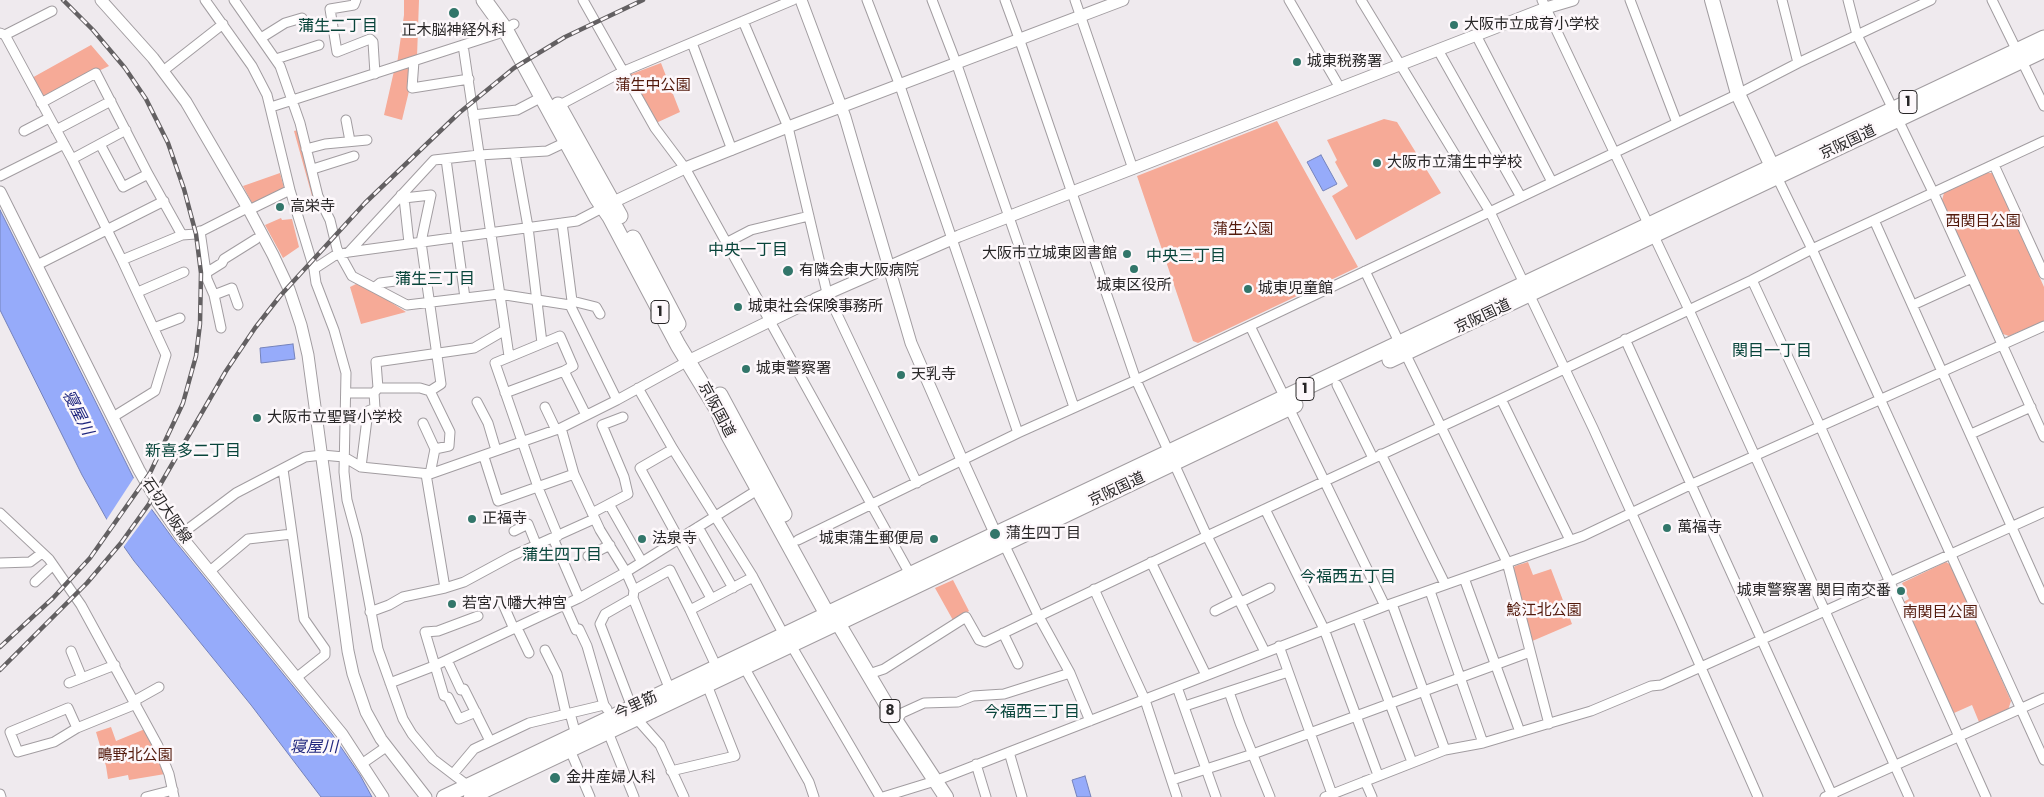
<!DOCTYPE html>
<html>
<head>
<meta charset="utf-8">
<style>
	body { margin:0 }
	canvas { display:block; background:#efeaee }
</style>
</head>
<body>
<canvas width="2044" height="797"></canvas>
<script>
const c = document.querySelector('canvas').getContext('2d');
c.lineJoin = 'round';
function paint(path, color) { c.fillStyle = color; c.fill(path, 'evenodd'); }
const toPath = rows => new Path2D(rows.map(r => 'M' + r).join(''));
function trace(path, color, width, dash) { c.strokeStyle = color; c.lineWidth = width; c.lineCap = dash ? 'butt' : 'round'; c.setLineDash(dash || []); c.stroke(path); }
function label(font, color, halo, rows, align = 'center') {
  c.font = font + ' Poppins,"Noto Sans JP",sans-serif'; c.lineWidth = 5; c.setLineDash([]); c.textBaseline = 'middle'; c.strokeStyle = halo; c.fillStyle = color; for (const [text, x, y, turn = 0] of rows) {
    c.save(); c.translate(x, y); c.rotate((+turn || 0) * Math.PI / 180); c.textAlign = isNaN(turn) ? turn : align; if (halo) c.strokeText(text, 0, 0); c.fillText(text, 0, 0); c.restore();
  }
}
paint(toPath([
	[404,0,419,0,417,57,397,64,404,15],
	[91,45,109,66,45,97,40,96,30,79],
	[661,63,680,112,656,123,629,75],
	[408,65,411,67,409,91,402,120,384,115,394,71],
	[1384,119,1397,122,1441,193,1356,240,1332,196,1348,186,1335,162,1337,160,1327,140],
	[1277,121,1358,267,1198,343,1193,341,1137,176],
	[298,130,316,195,312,196,294,131],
	[280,173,285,191,253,205,243,186],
	[1987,173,1993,173,2044,287,2044,321,2009,336,2003,334,1942,200,1944,193],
	[281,218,282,220,292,219,299,247,283,258,265,225],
	[358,283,372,290,406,312,361,324,350,287],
	[1528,562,1533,575,1551,569,1572,624,1530,642,1513,569,1515,566],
	[1946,562,1951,565,2011,701,2008,710,1979,722,1972,705,1954,713,1903,602,1909,599,1902,583],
	[953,580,969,611,954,622,935,588],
	[111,727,116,741,145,729,165,774,129,780,128,775,108,779,106,766,96,732]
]), '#f6aa97');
const water = toPath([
	[1321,155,1337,184,1323,191,1307,162,1321,155],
	[0,210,134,479,150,507,174,540,332,734,360,775,372,797,321,797,251,705,134,561,115,534,82,475,0,310,0,210],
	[293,344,295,359,261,363,260,348,293,344],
	[1085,776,1091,797,1077,797,1072,780,1085,776]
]);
paint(water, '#96abfa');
trace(water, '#7583bb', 1);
paint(toPath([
	[135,476,153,507,122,549,105,522]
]), '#efeaee');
const street = toPath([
	[205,0,252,66,267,95,290,190,314,269,316,283,334,330,346,373,344,472,347,500,357,537,378,649,403,719,412,734,433,759,471,788],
	[234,0,280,66,300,123,318,196,330,220,337,249,352,276,407,305,499,294,570,305,617,400],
	[356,0,354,5,330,9,337,52,370,39,373,42,375,74],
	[583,0,655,128,685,168,910,574],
	[867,0,900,86,1018,433],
	[932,0,957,65,1074,407],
	[1005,0,1020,41,1136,380,1207,536,1265,652],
	[1075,0,1133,169],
	[1289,0,1340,88],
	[1361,0,1490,212,1593,428,1680,620,1758,797],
	[1542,0,1689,310,1909,797],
	[1630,0,1677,123],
	[1782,0,1798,63],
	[1848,0,1857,35,1934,194,2044,437],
	[1992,0,2044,106],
	[743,21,788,127,827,293,917,483],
	[0,33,5,35,72,159,122,260,166,355,155,391,113,417],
	[5,35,52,11],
	[1476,35,1552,182],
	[261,38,285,23,302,18],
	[692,43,732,150],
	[463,45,509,356],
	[1438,50,1521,197],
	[276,59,319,45],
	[414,61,412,88,469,79],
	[163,71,223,24],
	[41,103,96,73,148,174,182,235],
	[558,106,622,72,793,0],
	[271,107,497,34,514,24],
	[473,115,517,110,542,97],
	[346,120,350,141],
	[56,130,111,101],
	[24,131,49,118],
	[100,144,123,187,148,174],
	[306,149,325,144,367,140],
	[515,154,528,227,542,343],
	[72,159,126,130],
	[446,159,465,298],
	[1994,165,2044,274],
	[313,169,354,156],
	[0,176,64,144],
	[1777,177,1812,249,2044,760],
	[401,195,404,198,409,243],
	[404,198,431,195,421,242,441,384,430,391,450,432,449,446,435,449,430,474],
	[249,210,290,190],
	[1874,220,2044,599],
	[562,223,572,301,570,305],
	[200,231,207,279,214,295,221,328],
	[726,243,751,230,809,216],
	[349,252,577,221,604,207],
	[122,260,182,235,196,234,247,208],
	[37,265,164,201],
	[314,269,334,256,349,252,434,160,479,155,547,151,566,142],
	[1365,271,1400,344],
	[206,273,222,263,224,259,256,239],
	[1752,280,1820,426,1986,797],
	[375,287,380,283,426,277],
	[138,292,184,272],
	[214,295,232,288,238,305],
	[572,301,596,307,600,314],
	[1913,305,1972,278],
	[1250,326,1285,398],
	[154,328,180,318],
	[1625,339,1833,797],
	[1405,353,1507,562,1549,724],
	[1337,385,1373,458],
	[378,388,420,388,430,391],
	[638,388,673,449,753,577,784,635],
	[346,393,374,393,378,388,376,362,474,348,505,330],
	[505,393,564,371],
	[1501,399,1570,540],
	[477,402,488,423,496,450],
	[545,407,556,430],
	[1289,408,1385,606],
	[423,423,435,449],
	[561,428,574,474,600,530,626,572,634,590,633,598,670,690],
	[1971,434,2031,407],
	[673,449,640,468,711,598],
	[1381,454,1445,584],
	[484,457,498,501,574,474],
	[361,467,368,411,375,408,374,393],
	[283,469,304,619,325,649,325,655,296,678],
	[426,474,445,588],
	[609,504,642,562],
	[1265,509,1324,629,1378,775],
	[0,513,49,559,81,605,158,746,169,774,174,797],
	[592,513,628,494,624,477,602,425,623,417],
	[698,527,733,588],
	[514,531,528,524,536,544],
	[180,535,236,493,305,457,322,455,344,457,361,467,430,474,561,428,617,400,688,361],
	[558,536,539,490,495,363,560,336,573,366,564,371,586,415],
	[553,538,579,598],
	[798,540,1018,433,1136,380,1738,94,1798,63,1931,0],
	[1004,544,1038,615,1070,673,1090,721],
	[588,556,610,545],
	[1151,562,1206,675],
	[0,563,30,562,42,553],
	[210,571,248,539,292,534],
	[1464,578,1520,732],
	[35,582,53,565],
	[1094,589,1145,700,1177,797],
	[634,590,670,570,690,610,717,668],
	[1430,591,1483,743],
	[633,598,605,614,600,624,636,718,660,745,684,797],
	[1241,602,1270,588],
	[503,604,514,629],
	[1392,604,1445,750],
	[565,605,576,630,579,629,587,646,604,705,607,709],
	[690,610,753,577],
	[1215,611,1239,599],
	[370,612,389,605,403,597,445,588,464,582,512,556,594,519],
	[1357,617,1412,762],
	[517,628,529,653],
	[1003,633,1018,664],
	[791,645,880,797],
	[1279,646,1332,794],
	[545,650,557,674,566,714],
	[71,651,82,678],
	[447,660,461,690,464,689,490,741],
	[744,667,809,782,814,797],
	[869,674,884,669,966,617,979,640,985,642,1207,536,1501,399,1752,280,1812,249,2044,141],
	[69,683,115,665],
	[390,683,434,666,579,598,626,572,759,489],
	[1177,687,1216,797],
	[1229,692,1240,723,1270,797],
	[134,701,159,687],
	[1185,706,1288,672],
	[476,712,459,719,448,697,444,696,425,632,438,631,478,616],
	[570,713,576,735],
	[896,721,902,713,924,703,958,702,973,696,1004,694,1070,673],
	[77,728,68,708,10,732,18,752,54,742,77,728,136,704],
	[608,732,634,797],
	[570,750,590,797],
	[1009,752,1022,797],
	[363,763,386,747],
	[976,764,986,797],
	[671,771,735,756,707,685],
	[453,774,474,749,529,723,604,705],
	[1172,780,1253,754,1530,652],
	[1365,781,1372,797],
	[0,794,1,797],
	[146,797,173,790],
	[883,797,935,781,1385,606,1583,536,1692,484,2044,326],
	[1325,797,1445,750,1483,743,1550,723,1591,711,1651,686,1661,685,2044,512],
	[1825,797,2044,698]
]);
const secondary = toPath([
	[101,0,153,58,186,102,249,210,273,255,289,289,301,325,308,355,348,651,353,674,366,712,381,739,426,797],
	[801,0,845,117,911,343,962,460,996,535],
	[0,192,139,470,158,503,180,535,342,734,383,797],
	[605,206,685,168,788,127,1123,0],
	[815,299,959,236,1546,8,1573,0],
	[688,361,811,301]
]);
const primary = toPath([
	[1712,0,1738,94,1777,177],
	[444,797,827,614],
	[471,797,838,623,896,721,946,797]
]);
const highway = toPath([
	[484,0,505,29,597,198,610,217,678,345,717,409,729,436,827,614,833,619],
	[558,105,620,216],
	[633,238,678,324],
	[1390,360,2044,50],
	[720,395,784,514],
	[827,614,2044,38],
	[838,623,1295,405]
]);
trace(street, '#a29da1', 11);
trace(secondary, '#a29da1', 13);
trace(primary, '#a29da1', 16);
trace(highway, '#a29da1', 17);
trace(street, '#fff', 9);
trace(secondary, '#fff', 11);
trace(primary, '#fff', 14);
trace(highway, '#fff', 15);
const rail = toPath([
	[0,647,53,598,90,558,150,473,183,403,196,356,200,324,201,273,196,234,184,189,168,143,146,99,125,68,93,30,63,0],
	[0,670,87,583,121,543,149,504,226,371,255,328,280,296,365,203,459,113,514,68,565,37,643,0]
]);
trace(rail, '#636062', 4.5);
trace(rail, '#fdf8fb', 2.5, [8]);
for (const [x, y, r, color] of [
	[454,13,6,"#32766a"],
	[1454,25,5,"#32766a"],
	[1297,62,5,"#32766a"],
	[1377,163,5,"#32766a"],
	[280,207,5,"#32766a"],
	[1127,254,5,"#32766a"],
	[1134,269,5,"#32766a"],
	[788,271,6,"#32766a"],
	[1248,289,5,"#32766a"],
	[738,307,5,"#32766a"],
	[746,369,5,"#32766a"],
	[901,375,5,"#32766a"],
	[257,418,5,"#32766a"],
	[472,519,5,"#32766a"],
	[1667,528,5,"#32766a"],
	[995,534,6,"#32766a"],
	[642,539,5,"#32766a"],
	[934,539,5,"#32766a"],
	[1901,591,5,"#32766a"],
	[452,604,5,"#32766a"],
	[555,778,6,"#32766a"]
]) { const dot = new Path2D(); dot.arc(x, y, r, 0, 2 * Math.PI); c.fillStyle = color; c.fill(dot); trace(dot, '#fdf8fb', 2); }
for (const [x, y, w] of [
	[1908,102,18],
	[660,312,18],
	[1305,389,18],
	[890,711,20]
]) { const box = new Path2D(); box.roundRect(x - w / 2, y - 11.5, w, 23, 4); c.fillStyle = '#fdf8fb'; c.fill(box); trace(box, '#282627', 1); }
label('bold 14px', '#282627', null, [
	["1",1908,102],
	["1",660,312],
	["1",1305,389],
	["8",890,711]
]);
label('15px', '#282627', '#fdf8fb', [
	["大阪市立成育小学校",1464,25],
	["正木脳神経外科",454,31,"center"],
	["城東税務署",1307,62],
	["大阪市立蒲生中学校",1387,163],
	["高栄寺",290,207],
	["大阪市立城東図書館",1117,254,"right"],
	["有隣会東大阪病院",799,271],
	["城東区役所",1134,286,"center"],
	["城東児童館",1258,289],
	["城東社会保険事務所",748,307],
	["城東警察署",756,369],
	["天乳寺",911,375],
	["大阪市立聖賢小学校",267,418],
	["正福寺",482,519],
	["萬福寺",1677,528],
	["蒲生四丁目",1006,534],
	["法泉寺",652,539],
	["城東蒲生郵便局",924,539,"right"],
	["城東警察署 関目南交番",1891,591,"right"],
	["若宮八幡大神宮",462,604],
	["金井産婦人科",566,778]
], 'left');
label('15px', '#531a0c', '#fdf8fb', [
	["蒲生中公園",653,86],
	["西関目公園",1983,222],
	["蒲生公園",1243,230],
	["鯰江北公園",1544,611],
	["南関目公園",1940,613],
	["鴫野北公園",135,756]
]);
label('15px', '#282627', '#fdf8fb', [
	["京阪国道",1848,143,-25],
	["京阪国道",1483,317,-25],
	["京阪国道",716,410,62],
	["京阪国道",1117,490,-25],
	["石切大阪線",166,511,56],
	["今里筋",636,706,-25]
]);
label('16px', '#09453b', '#fdf8fb', [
	["蒲生二丁目",338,27],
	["中央一丁目",748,251],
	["中央三丁目",1186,257],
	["蒲生三丁目",435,280],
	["関目一丁目",1772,352],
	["新喜多二丁目",193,452],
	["蒲生四丁目",562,556],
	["今福西五丁目",1348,578],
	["今福西三丁目",1032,713]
]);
label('italic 16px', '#1f267e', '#fdf8fb', [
	["寝屋川",77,413,63],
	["寝屋川",314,748]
]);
</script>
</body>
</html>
